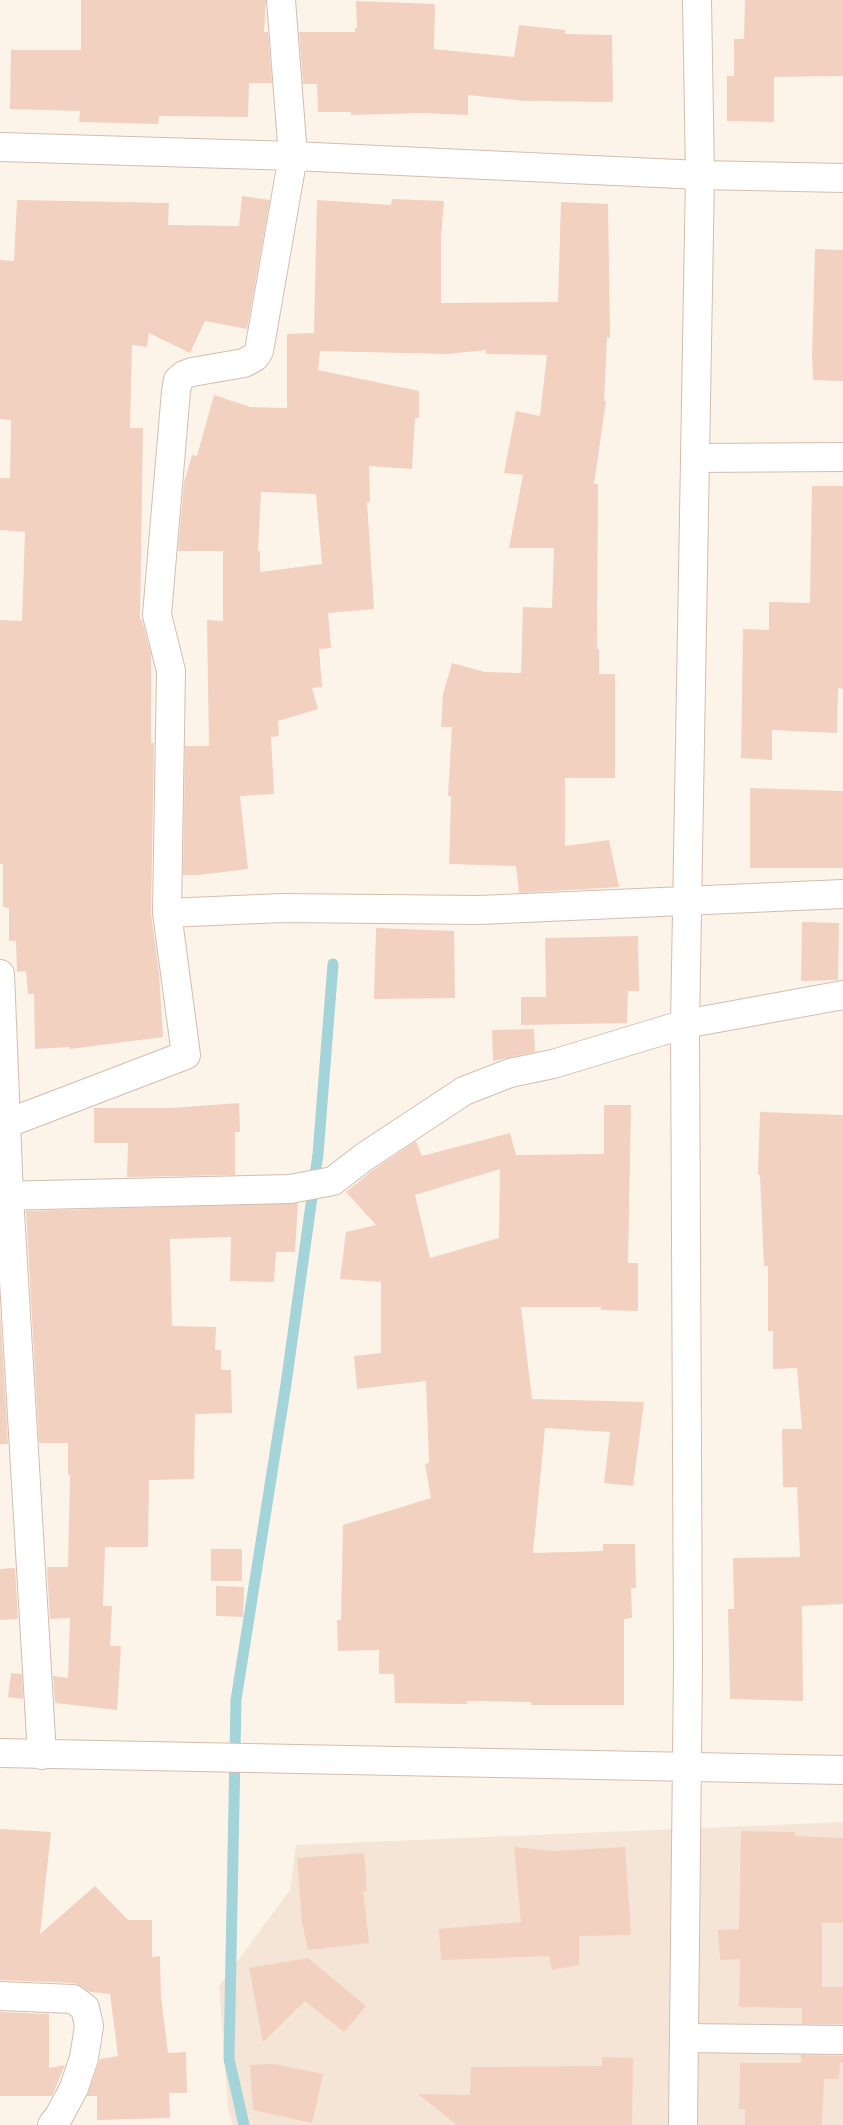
<!DOCTYPE html>
<html>
<head>
<meta charset="utf-8">
<style>
	body { margin:0 }
	canvas { display:block; background:#fdf4e9 }
</style>
</head>
<body>
<canvas width="843" height="2125"></canvas>
<script>
const c = document.querySelector('canvas').getContext('2d');
c.lineJoin = 'round';
function paint(path, color) { c.fillStyle = color; c.fill(path, 'evenodd'); }
const toPath = rows => new Path2D(rows.map(r => 'M' + r).join(''));
function trace(path, color, width, dash) { c.strokeStyle = color; c.lineWidth = width; c.lineCap = dash ? 'butt' : 'round'; c.setLineDash(dash || []); c.stroke(path); }
paint(toPath([
	[843,1822,843,2125,233,2125,228,2109,219,1986,290,1890,296,1845]
]), '#f5e5d7');
trace(toPath([
	[244,2125,229,2059,236,1700,286,1384,318,1154,333,964]
]), '#a3d4d9', 11);
paint(toPath([
	[81,0,266,0,264,32,268,32,272,83,249,83,248,117,159,116,158,124,79,122,80,111,10,109,11,50,81,50],
	[745,0,843,0,843,76,774,77,774,122,727,121,727,76,734,76,734,39,744,39],
	[356,1,435,4,434,49,514,57,519,25,565,30,565,34,612,35,613,102,526,101,468,95,468,115,422,113,351,115,351,112,318,112,317,84,303,84,299,32,355,32,355,28,357,28],
	[242,196,270,200,247,329,205,321,190,353,149,333,147,347,132,345,130,428,143,428,140,619,142,620,151,654,151,743,154,743,151,913,159,973,163,1037,70,1049,70,1047,35,1049,34,994,28,994,26,971,17,972,16,941,9,941,9,908,3,907,3,864,0,864,0,620,22,621,25,532,0,530,0,478,10,478,11,420,0,419,0,260,14,261,17,200,169,203,168,225,239,226],
	[392,199,444,201,441,236,441,303,558,302,561,202,608,204,610,338,607,337,604,401,606,401,594,484,598,484,597,649,599,649,599,674,615,674,615,778,565,778,565,846,609,840,619,887,519,893,516,866,449,864,451,796,448,796,452,727,441,727,443,694,452,663,485,672,521,673,523,607,552,608,554,548,509,548,523,475,504,473,516,411,540,416,547,355,486,354,486,350,447,354,320,351,318,370,419,391,419,418,415,418,412,469,369,466,370,502,367,502,374,609,328,613,331,648,319,649,322,687,312,688,318,709,278,721,279,736,271,737,274,794,240,796,248,869,198,875,183,875,185,746,209,746,207,620,223,621,223,551,178,551,184,482,192,455,197,456,214,395,250,407,287,408,287,334,314,333,317,200,391,205],
	[261,492,316,494,322,564,260,572,260,551,258,551],
	[815,249,843,250,843,381,813,380,812,357],
	[812,486,843,486,843,689,838,688,837,733,772,730,772,760,741,758,743,629,769,630,769,602,810,603],
	[750,788,843,791,843,868,750,868],
	[802,922,839,923,838,980,801,981],
	[376,928,454,931,455,998,374,999],
	[638,936,639,991,628,991,627,1023,521,1025,521,997,546,997,545,938],
	[534,1029,535,1052,493,1061,492,1030],
	[239,1103,240,1132,235,1132,235,1175,127,1177,128,1143,94,1143,94,1108,171,1108],
	[604,1105,631,1105,628,1263,638,1263,638,1311,601,1310,601,1307,521,1307,532,1399,644,1402,633,1486,604,1483,610,1432,545,1428,533,1553,603,1551,603,1544,635,1544,636,1588,631,1588,632,1618,624,1619,624,1705,531,1705,531,1702,467,1701,467,1704,395,1703,394,1674,379,1674,379,1650,338,1651,337,1620,341,1620,343,1525,431,1498,425,1464,429,1463,426,1381,357,1389,354,1356,381,1353,381,1282,340,1279,346,1232,376,1225,346,1192,373,1170,416,1141,422,1156,510,1133,516,1155,604,1154],
	[500,1169,499,1238,430,1258,415,1195],
	[760,1112,843,1115,843,1604,802,1606,803,1701,730,1699,728,1609,734,1609,733,1558,800,1557,797,1487,783,1487,782,1429,802,1429,797,1368,773,1369,773,1331,768,1331,768,1266,764,1266,760,1175,758,1175],
	[298,1203,295,1252,276,1252,274,1282,230,1281,231,1237,170,1239,172,1326,216,1327,215,1350,221,1350,221,1370,231,1370,232,1413,195,1414,194,1479,149,1480,148,1547,105,1547,103,1606,112,1606,110,1646,121,1646,117,1710,55,1703,53,1676,68,1678,70,1618,50,1619,47,1567,68,1567,70,1475,68,1475,68,1443,39,1443,26,1211],
	[0,1309,8,1444,0,1444],
	[211,1549,242,1549,242,1581,211,1581],
	[15,1568,18,1619,0,1620,0,1569],
	[216,1586,244,1587,243,1617,216,1616],
	[11,1673,22,1674,23,1699,8,1697],
	[0,1829,51,1832,40,1934,95,1886,128,1920,152,1920,152,1957,160,1956,161,1997,168,2053,186,2052,187,2093,169,2093,170,2118,97,2120,97,2096,87,2096,100,2059,118,2056,110,1994,90,1992,74,1983,0,1980],
	[741,1831,795,1832,795,1836,843,1838,843,1923,822,1923,822,1987,843,1987,843,2024,802,2024,802,2008,739,2007,740,1959,720,1960,718,1930,739,1929],
	[514,1847,553,1851,625,1847,631,1935,579,1936,579,1965,552,1970,549,1956,441,1960,439,1929,521,1922],
	[364,1853,367,1891,363,1891,369,1943,308,1950,302,1922,297,1858],
	[308,1958,366,2006,344,2032,305,2001,263,2042,249,1968],
	[0,2012,49,2014,49,2068,65,2065,52,2096,0,2096],
	[801,2055,843,2056,843,2063,840,2063,839,2079,824,2079,822,2125,745,2125,745,2109,739,2109,740,2063,801,2063],
	[602,2057,633,2058,632,2125,457,2125,418,2094,470,2095,471,2067,602,2066],
	[274,2064,323,2074,312,2123,253,2110,250,2065]
]), '#f2d1c0');
const street = toPath([
	[0,147,293,156,700,175,843,178],
	[696,458,843,457],
	[167,913,282,908,479,910,843,894],
	[0,974,9,1196,42,1755],
	[8,1123,186,1055,167,913,171,671,157,615,176,391,178,380,184,375,192,372,244,363,255,357,259,351,293,156,281,0],
	[0,1196,290,1189,333,1181,364,1157,464,1091,510,1073,553,1064,685,1024,843,995],
	[0,1996,73,1999,85,2008,89,2026,84,2058,74,2088,59,2116,52,2125],
	[685,2038,843,2040]
]);
const secondary = toPath([
	[0,1753,843,1770],
	[683,2125,688,1665,685,1024,700,175,697,0]
]);
trace(street, '#d2bdb1', 30);
trace(secondary, '#d5bcae', 30);
trace(street, '#fff', 28);
trace(secondary, '#fff', 28);
</script>
</body>
</html>
